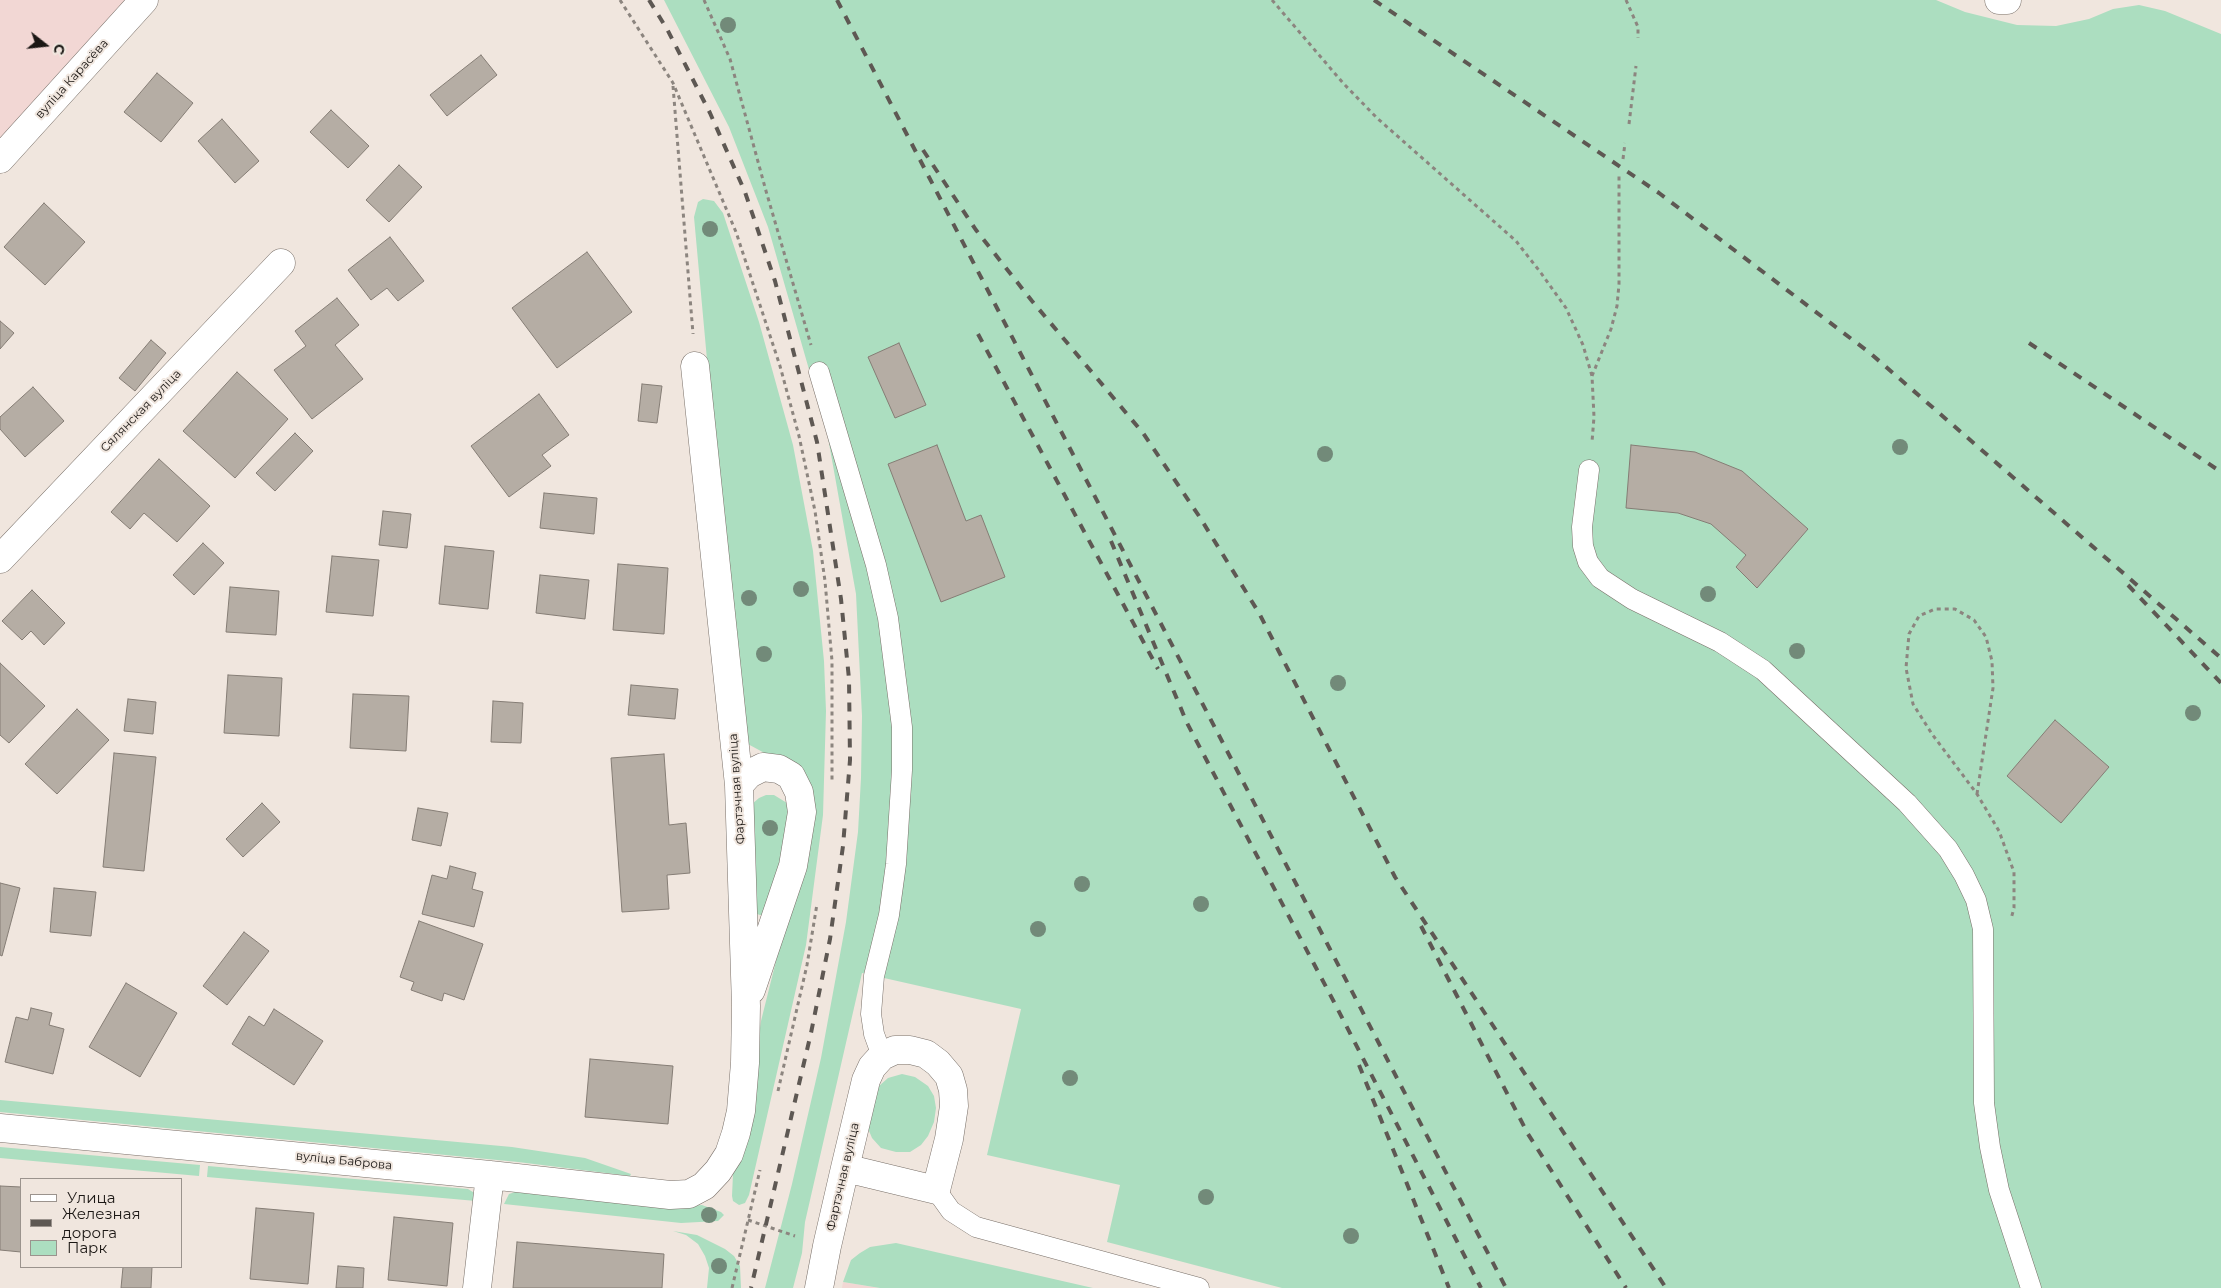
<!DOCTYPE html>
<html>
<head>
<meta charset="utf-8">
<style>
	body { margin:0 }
	#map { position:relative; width:2221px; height:1288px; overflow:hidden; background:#f0e6de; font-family:Montserrat,sans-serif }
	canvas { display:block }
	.legend { position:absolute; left:20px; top:1178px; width:162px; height:90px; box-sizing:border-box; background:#f0e6de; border:1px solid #9b938d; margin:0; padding:6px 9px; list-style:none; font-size:15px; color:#1b1714 }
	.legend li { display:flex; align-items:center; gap:10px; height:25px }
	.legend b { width:25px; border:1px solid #9b938d }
	.north { position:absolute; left:20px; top:20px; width:50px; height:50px; -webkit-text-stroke:4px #f0e6de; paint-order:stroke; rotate:106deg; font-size:14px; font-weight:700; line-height:20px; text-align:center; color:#1b1714 }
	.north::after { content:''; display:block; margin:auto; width:18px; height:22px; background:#1b1714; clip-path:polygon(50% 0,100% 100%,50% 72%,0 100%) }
</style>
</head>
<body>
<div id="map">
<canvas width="2221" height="1288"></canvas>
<ul class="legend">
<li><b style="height:6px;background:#fff"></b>Улица</li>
<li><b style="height:6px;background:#5e5853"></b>Железная дорога</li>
<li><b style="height:14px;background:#acdec0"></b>Парк</li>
</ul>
<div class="north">С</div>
</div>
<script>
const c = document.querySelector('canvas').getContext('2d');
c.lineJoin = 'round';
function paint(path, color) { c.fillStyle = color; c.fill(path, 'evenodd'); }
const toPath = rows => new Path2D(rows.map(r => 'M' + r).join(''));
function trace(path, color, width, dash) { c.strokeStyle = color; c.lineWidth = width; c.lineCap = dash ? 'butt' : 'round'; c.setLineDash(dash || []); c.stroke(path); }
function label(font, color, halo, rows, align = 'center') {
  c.font = font + ' Montserrat,sans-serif'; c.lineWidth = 4; c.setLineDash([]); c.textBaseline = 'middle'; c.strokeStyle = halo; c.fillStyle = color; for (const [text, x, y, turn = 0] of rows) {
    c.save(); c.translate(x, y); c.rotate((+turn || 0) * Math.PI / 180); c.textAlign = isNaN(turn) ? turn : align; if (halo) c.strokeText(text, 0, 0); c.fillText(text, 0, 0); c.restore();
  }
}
paint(toPath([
	[0,0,125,0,0,140],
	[843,1282,880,1288,842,1288]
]), '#f2d7d4');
paint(toPath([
	[664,0,1936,0,1965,12,2017,25,2056,26,2089,19,2113,9,2139,5,2165,11,2221,34,2221,1288,1282,1288,1107,1242,1120,1185,987,1155,1021,1009,862,973,805,1222,802,1253,793,1288,765,1288,792,1184,821,1058,846,922,858,832,861,778,862,716,856,594,827,432,768,227,729,127],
	[703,199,714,201,723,213,759,322,793,445,813,551,824,661,826,711,823,815,806,945,749,1195,745,1203,739,1205,733,1201,732,1196,733,1174,751,1090,761,1021,809,829,770,756,746,743,740,722,694,217,698,202],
	[766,795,774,795,787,803,793,827,765,915,760,915,754,913,752,804,759,798],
	[902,1074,915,1077,928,1086,934,1096,936,1108,934,1122,928,1136,921,1145,910,1152,896,1152,881,1148,872,1138,867,1126,879,1086,888,1078],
	[0,1100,512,1147,585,1158,631,1174,630,1176,518,1162,0,1112],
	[0,1147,200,1165,199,1176,0,1158],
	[208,1166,468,1189,476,1194,476,1201,207,1177],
	[515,1192,668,1208,702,1205,721,1212,724,1215,718,1221,681,1223,504,1204,509,1194],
	[673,1231,697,1235,725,1249,734,1256,740,1266,741,1288,707,1288,709,1268,705,1256,698,1244,686,1235],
	[896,1243,1093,1288,880,1288,843,1282,851,1260,860,1253,870,1247]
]), '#acdec0');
const building = toPath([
	[481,55,497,75,447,116,430,95,481,55],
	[157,73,193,103,161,142,124,112,157,73],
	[331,110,369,146,348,168,310,132,331,110],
	[222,119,259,161,235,183,198,141,222,119],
	[399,165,422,187,389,222,366,200,399,165],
	[44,203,85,242,45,285,4,247,44,203],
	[390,237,424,281,398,301,387,288,371,300,348,270,390,237],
	[587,252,632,312,557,368,512,308,587,252],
	[337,298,359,325,335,345,363,379,312,419,274,370,306,346,295,331,337,298],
	[0,321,14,333,0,349,0,321],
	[151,340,166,353,135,391,119,378,151,340],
	[899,343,926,405,895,418,868,357,899,343],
	[237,372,288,419,235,478,183,431,237,372],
	[642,384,662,386,657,423,638,421,642,384],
	[33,387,64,421,25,457,0,429,0,417,33,387],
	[539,394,569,435,542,455,551,466,509,497,471,446,539,394],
	[295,433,313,451,275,491,256,473,295,433],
	[937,445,966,521,981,515,1005,577,941,602,888,464,937,445],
	[1631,445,1695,452,1742,471,1808,529,1757,588,1736,567,1746,555,1711,524,1678,513,1626,508,1631,445],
	[159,459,210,506,177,542,144,513,130,529,111,512,159,459],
	[544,493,597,498,594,534,540,528,544,493],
	[383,511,411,514,407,548,379,545,383,511],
	[203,543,224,563,194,595,173,575,203,543],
	[445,546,494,551,488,609,439,604,445,546],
	[332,556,379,560,373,616,326,612,332,556],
	[618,564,668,568,664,634,613,630,618,564],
	[540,575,589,580,585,619,536,613,540,575],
	[230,587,279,591,276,635,226,632,230,587],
	[32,590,65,623,44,645,31,631,22,640,2,621,32,590],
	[0,663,45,706,9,743,0,735,0,663],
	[228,675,282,678,279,736,224,733,228,675],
	[631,685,678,689,675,719,628,715,631,685],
	[353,694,409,696,406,751,350,748,353,694],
	[128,699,156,702,153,734,124,731,128,699],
	[493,701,523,703,521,743,491,742,493,701],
	[77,709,109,740,57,794,25,764,77,709],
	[2055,720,2109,767,2061,823,2007,776,2055,720],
	[114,753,156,757,144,871,103,867,114,753],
	[664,754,669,825,686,823,690,873,667,875,669,909,622,912,611,758,664,754],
	[262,803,280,822,243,857,226,839,262,803],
	[418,808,448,813,441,846,412,840,418,808],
	[450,866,476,873,472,889,483,892,474,927,422,914,432,875,447,879,450,866],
	[0,883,20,888,2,956,0,955,0,883],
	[54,888,96,892,91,936,50,932,54,888],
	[419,921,483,944,464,1000,444,993,442,1001,411,990,414,982,400,977,419,921],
	[244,932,269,951,227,1005,203,986,244,932],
	[126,983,177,1013,140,1077,89,1047,126,983],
	[31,1008,52,1013,49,1025,64,1029,53,1074,5,1062,16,1017,28,1020,31,1008],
	[274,1009,323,1041,294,1085,232,1044,249,1016,264,1026,274,1009],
	[590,1059,673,1066,668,1124,585,1117,590,1059],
	[0,1186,21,1187,21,1252,0,1250,0,1186],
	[256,1208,314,1213,308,1284,250,1279,256,1208],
	[394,1217,453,1223,447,1286,388,1280,394,1217],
	[517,1242,664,1254,662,1288,513,1288,517,1242],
	[338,1266,364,1268,363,1288,336,1288,338,1266],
	[123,1267,152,1267,151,1288,121,1288,123,1267]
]);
paint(building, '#b5ada4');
trace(building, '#857d75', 1);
const service = toPath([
	[819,372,876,565,888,618,902,727,902,770,896,864,889,915,874,976,871,1014,874,1034,882,1056],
	[1589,470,1582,527,1583,546,1588,562,1600,578,1632,599,1720,642,1763,670,1907,803,1948,849,1964,875,1976,900,1983,929,1984,1103,1990,1147,1999,1190,2031,1288],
	[936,1190,951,1211,976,1227,1199,1288]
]);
const minor = toPath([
	[1999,0,2007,0],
	[0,159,144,0],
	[0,559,281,263],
	[739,785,749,774,763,767,779,769,791,776,799,792,802,812,793,866,751,990],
	[0,1128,490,1175,670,1195,689,1194,704,1186,718,1171,729,1154,736,1133,741,1111,745,1063,746,1006,739,785,695,366],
	[477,1288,490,1175],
	[819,1288,827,1246,845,1168,866,1080,872,1067,882,1056,895,1050,910,1050,926,1054,938,1063,949,1076,953,1090,954,1106,949,1139,936,1190,845,1168]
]);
trace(service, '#797069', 21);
trace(minor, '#797069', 29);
trace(toPath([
	[620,0,673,83,736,232,780,366,799,436,815,511,825,581,832,661,832,781],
	[704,0,730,59,766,191,811,345],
	[1272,0,1343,83,1377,118,1516,241,1541,273,1566,308,1583,345,1592,376,1594,417,1592,442],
	[1626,0,1638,27,1638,38],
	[673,86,693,334],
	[1629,124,1636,66],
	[1623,159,1625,143],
	[1592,376,1611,329,1617,306,1619,284,1619,176],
	[1977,794,1993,688,1992,661,1986,637,1974,620,1955,609,1935,609,1919,616,1909,634,1906,668,1913,704,1932,734,1977,794,1999,831,2014,872,2014,908,2011,919],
	[778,1091,807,965,817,904],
	[748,1220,795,1236],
	[732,1288,760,1170]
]), '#8c857f', 3, [4, 4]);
trace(service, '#fff', 20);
trace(minor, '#fff', 28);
trace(toPath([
	[649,0,667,29,710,113,745,192,775,281,817,442,841,599,849,679,850,760,843,846,830,939,811,1033,751,1288],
	[837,0,1506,1288],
	[1374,0,1659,193,1870,353,2221,658],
	[923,150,976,230,1032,301,1143,433,1199,516,1259,613,1395,877,1666,1288],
	[978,334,1158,669],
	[2029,343,2221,472],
	[1111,541,1187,723,1334,1002,1481,1288],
	[2128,585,2221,683],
	[1421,926,1528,1134,1626,1288],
	[1359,1065,1449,1288]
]), '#5e5853', 4, [9, 9]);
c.fillStyle = '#728a79';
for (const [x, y] of [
	[728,25],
	[710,229],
	[1900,447],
	[1325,454],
	[801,589],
	[1708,594],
	[749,598],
	[1797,651],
	[764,654],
	[1338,683],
	[2193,713],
	[770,828],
	[1082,884],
	[1201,904],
	[1038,929],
	[1070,1078],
	[1206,1197],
	[709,1215],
	[1351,1236],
	[719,1266]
]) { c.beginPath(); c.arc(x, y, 8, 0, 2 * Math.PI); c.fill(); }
label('12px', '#1b1714', '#f0e6de', [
	["вуліца Карасёва",72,79,-48],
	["Сялянская вуліца",141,411,-46],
	["Фартэчная вуліца",737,789,-94],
	["вуліца Баброва",344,1161,6],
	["Фартэчная вуліца",843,1177,-77]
]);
</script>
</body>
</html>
